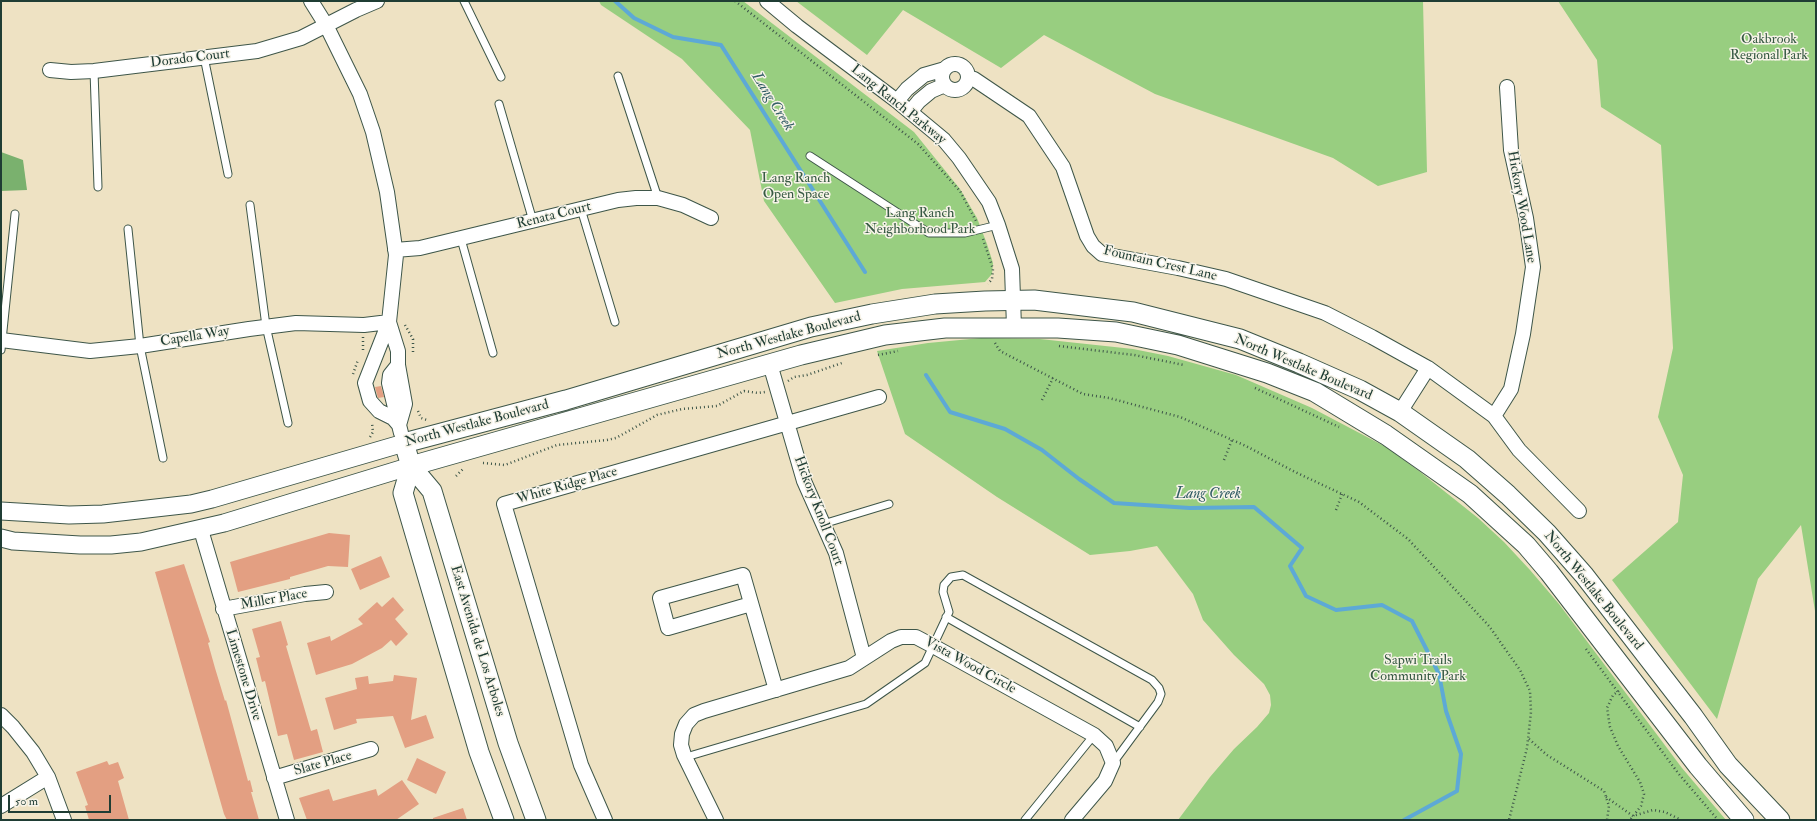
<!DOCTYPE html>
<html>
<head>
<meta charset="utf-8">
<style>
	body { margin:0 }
	#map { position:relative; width:1817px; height:821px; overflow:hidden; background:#eee2c3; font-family:"IM FELL Double Pica",serif }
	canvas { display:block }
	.frame { position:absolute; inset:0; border:2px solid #1f3d34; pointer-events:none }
	.scale { position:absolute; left:8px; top:795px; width:103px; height:18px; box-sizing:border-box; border:2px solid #1f3d34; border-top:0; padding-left:5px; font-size:12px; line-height:14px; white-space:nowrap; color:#1f3d34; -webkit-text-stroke:3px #f7f3e8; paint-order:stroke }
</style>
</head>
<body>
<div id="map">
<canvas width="1817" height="821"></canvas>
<div class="frame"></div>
<div class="scale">50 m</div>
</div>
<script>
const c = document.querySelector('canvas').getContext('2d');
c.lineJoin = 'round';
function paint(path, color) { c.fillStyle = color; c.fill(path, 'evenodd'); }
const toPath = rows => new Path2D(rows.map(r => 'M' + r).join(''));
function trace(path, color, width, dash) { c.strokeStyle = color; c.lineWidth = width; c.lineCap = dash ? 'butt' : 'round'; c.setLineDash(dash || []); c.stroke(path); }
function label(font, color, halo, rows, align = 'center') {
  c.font = font + ' "IM FELL Double Pica",serif'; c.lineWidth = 3; c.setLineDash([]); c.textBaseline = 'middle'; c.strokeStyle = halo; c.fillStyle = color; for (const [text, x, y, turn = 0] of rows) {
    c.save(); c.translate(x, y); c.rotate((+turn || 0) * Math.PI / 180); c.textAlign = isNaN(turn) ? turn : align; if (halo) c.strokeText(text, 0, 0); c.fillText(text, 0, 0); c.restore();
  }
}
paint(toPath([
	[599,1,743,1,914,132,960,189,977,218,987,244,993,263,992,274,985,282,902,289,835,303,764,201,750,130,682,59,601,5],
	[796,1,1423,1,1427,172,1378,186,1333,158,1155,94,1044,35,1001,68,903,10,867,55],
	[1558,1,1816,1,1816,609,1815,611,1801,525,1758,579,1717,719,1612,580,1678,522,1683,475,1658,417,1673,348,1661,145,1601,107,1597,60],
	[981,338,1040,339,1133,349,1168,356,1236,375,1312,408,1386,447,1419,471,1478,518,1504,542,1530,570,1559,604,1682,768,1726,820,1178,820,1210,777,1234,749,1257,727,1269,713,1271,705,1270,695,1264,684,1234,655,1203,620,1193,594,1157,546,1130,551,1090,555,997,497,905,434,877,351,928,343]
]), '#98ce80');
paint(toPath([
	[1,152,23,160,27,190,1,191]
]), '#7ab16e');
trace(toPath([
	[615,1,634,18,673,37,721,45,865,272],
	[926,375,950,412,1005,429,1042,450,1079,479,1114,503,1190,508,1254,507,1302,548,1290,566,1306,596,1336,610,1382,605,1412,621,1439,674,1446,711,1461,754,1457,791,1404,820]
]), '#5da9d6', 4);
paint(toPath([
	[381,386,384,397,378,398,375,387],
	[329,533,350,535,348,567,328,566,290,577,290,579,238,592,230,562],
	[381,556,390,577,360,590,351,569],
	[184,564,210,642,208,643,215,668,225,701,226,700,248,781,250,780,253,792,251,792,259,820,227,820,224,814,155,572],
	[393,597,404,610,395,619,408,634,396,646,391,640,382,648,352,664,316,675,307,643,330,636,331,641,363,624,358,619,377,602,382,607],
	[281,621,288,645,286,646,311,731,317,729,323,752,294,760,287,734,278,736,265,681,262,682,256,658,260,657,252,629],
	[394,675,417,678,411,720,426,715,434,738,405,748,393,716,356,719,357,723,334,730,325,698,357,689,355,678,368,676,369,684,393,681],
	[417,758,446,772,436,794,407,780],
	[107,761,109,765,118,762,124,778,118,781,129,820,89,820,85,806,88,805,76,772],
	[402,780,419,804,396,820,307,820,299,798,329,789,333,801,376,789,378,796],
	[463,808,467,820,433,820,433,818]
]), '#e39f82');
const service = toPath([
	[464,1,501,77],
	[204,57,228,174],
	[94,71,98,187],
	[618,76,658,198],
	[499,104,533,221],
	[810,156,929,233,965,233,998,225],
	[250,205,266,326,288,423],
	[581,209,615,322],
	[128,229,140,346,163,458],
	[461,239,493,353],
	[1,350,15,214],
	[823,524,889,504],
	[946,617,1140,727],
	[686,757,866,704,925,663,949,612,943,592,944,585,951,577,963,575,1152,680,1159,688,1161,694,1158,702,1113,763],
	[1025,820,1094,735]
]);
const minor = toPath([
	[311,1,326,25,360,94,373,132,387,192,396,255,389,322,365,383,370,401,379,411,393,418,399,425],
	[767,1,797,26,897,101,944,140,959,158,989,202,998,225,1012,269,1014,327],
	'942 77a13 13 0 1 1 26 0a13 13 0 1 1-26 0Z',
	[50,70,71,72,94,71,257,51,301,38,356,10,377,1],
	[968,78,974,79,1029,116,1063,167,1087,236,1093,246,1102,254,1178,268,1226,279,1325,313,1372,337,1428,368,1494,416,1519,450,1579,511],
	[897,101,907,89,924,75,945,69],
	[910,112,919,101,931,91,945,85],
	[395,250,420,248,618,200,636,198,658,198,683,205,711,218],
	[389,322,398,351,398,365,405,404,399,425,401,433],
	[1,340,90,351,140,346,249,329,296,323,364,325,389,322],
	[770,364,804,481,836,553,864,658],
	[398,365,390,375,389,383,399,424],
	[1400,412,1428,368],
	[1494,416,1511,389,1523,334,1533,267,1526,218,1511,150,1507,87],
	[201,530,287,820],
	[751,604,668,628,660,598,743,575,776,690],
	[223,609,305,594,326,592],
	[1,715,13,727,33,752,48,777,64,820],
	[274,778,371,749],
	[1,806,48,777],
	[605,820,581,765,504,504,879,397],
	[716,820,684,755,681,745,682,734,686,724,694,715,704,711,849,668,891,641,901,637,916,637,933,646,1094,735,1106,746,1113,763,1105,781,1072,820]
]);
const tertiary = toPath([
	[1,511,69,515,103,514,191,504,212,499,404,443],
	[1,538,13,541,80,545,111,545,141,542,224,523,411,466]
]);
const secondary = toPath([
	[411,466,801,355,885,335,945,328,1058,328,1116,332,1178,345,1267,373,1315,392,1386,435,1470,494,1526,545,1549,572,1698,766,1744,820],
	[411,466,403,493,479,752,504,820],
	[536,820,508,743,432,491,411,466,404,443,566,400,811,327,872,314,935,304,985,301,1034,300,1133,312,1240,339,1299,363,1360,390,1400,412,1467,459,1508,495,1547,533,1584,575,1693,716,1728,765,1780,820]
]);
trace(service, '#3e5649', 9);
trace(minor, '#3e5649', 16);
trace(tertiary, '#3e5649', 19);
trace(secondary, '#3e5649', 21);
trace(toPath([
	[735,1,918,144,960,191,976,221],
	[983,239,993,269,992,279,988,284],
	[405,325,413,339,413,352],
	[995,343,1000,351,1083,394,1109,398,1180,417,1246,446,1295,472,1359,502,1408,539,1489,626,1520,670,1530,691,1531,712,1527,748,1509,820],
	[1059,346,1134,355,1184,365],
	[363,350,363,337],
	[878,355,898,351],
	[353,374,358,360],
	[788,381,794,377,807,375,842,363],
	[1255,388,1339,427],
	[1042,400,1053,378],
	[418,411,421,418,427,420],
	[370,437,373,432,372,423],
	[1224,460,1232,440],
	[483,463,505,465,557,445,607,440,616,438,657,415,682,409,717,406,744,391,758,393,765,392],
	[456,476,463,469],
	[1336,510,1342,494],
	[1586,649,1678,773,1718,820],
	[1619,691,1613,695,1607,708,1610,727,1618,746,1640,782,1644,794,1641,806,1630,820],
	[1529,739,1547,755,1604,791,1609,806,1607,820],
	[1606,797,1633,816,1653,810,1665,812,1681,820]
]), '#3e5649', 2.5, [1, 3]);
trace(service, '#fff', 7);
trace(minor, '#fff', 14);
trace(tertiary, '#fff', 17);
trace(secondary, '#fff', 19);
label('14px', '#375a43', '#f7f3e8', [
	["Oakbrook",1769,40],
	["Regional Park",1769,56],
	["Lang Ranch",796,179],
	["Open Space",796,195],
	["Lang Ranch",920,214],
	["Neighborhood Park",920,230],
	["Sapwi Trails",1418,661],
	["Community Park",1418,677]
]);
label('14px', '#1f3d34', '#f7f3e8', [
	["Dorado Court",190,59,-7],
	["Lang Ranch Parkway",898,105,39],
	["Hickory Wood Lane",1521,207,80],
	["Renata Court",554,216,-14],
	["Fountain Crest Lane",1160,264,13],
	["North Westlake Boulevard",789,336,-15],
	["Capella Way",195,337,-9],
	["North Westlake Boulevard",1303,368,23],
	["North Westlake Boulevard",477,424,-15],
	["White Ridge Place",567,486,-16],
	["Hickory Knoll Court",818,511,69],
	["North Westlake Boulevard",1593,591,51],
	["Miller Place",274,600,-10],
	["East Avenida de Los Arboles",477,641,73],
	["Vista Wood Circle",970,666,29],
	["Limestone Drive",243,675,73],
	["Slate Place",323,764,-16]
]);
label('italic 15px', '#325d65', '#f7f3e8', [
	["Lang Creek",772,102,58],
	["Lang Creek",1208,495]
]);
</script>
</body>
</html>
